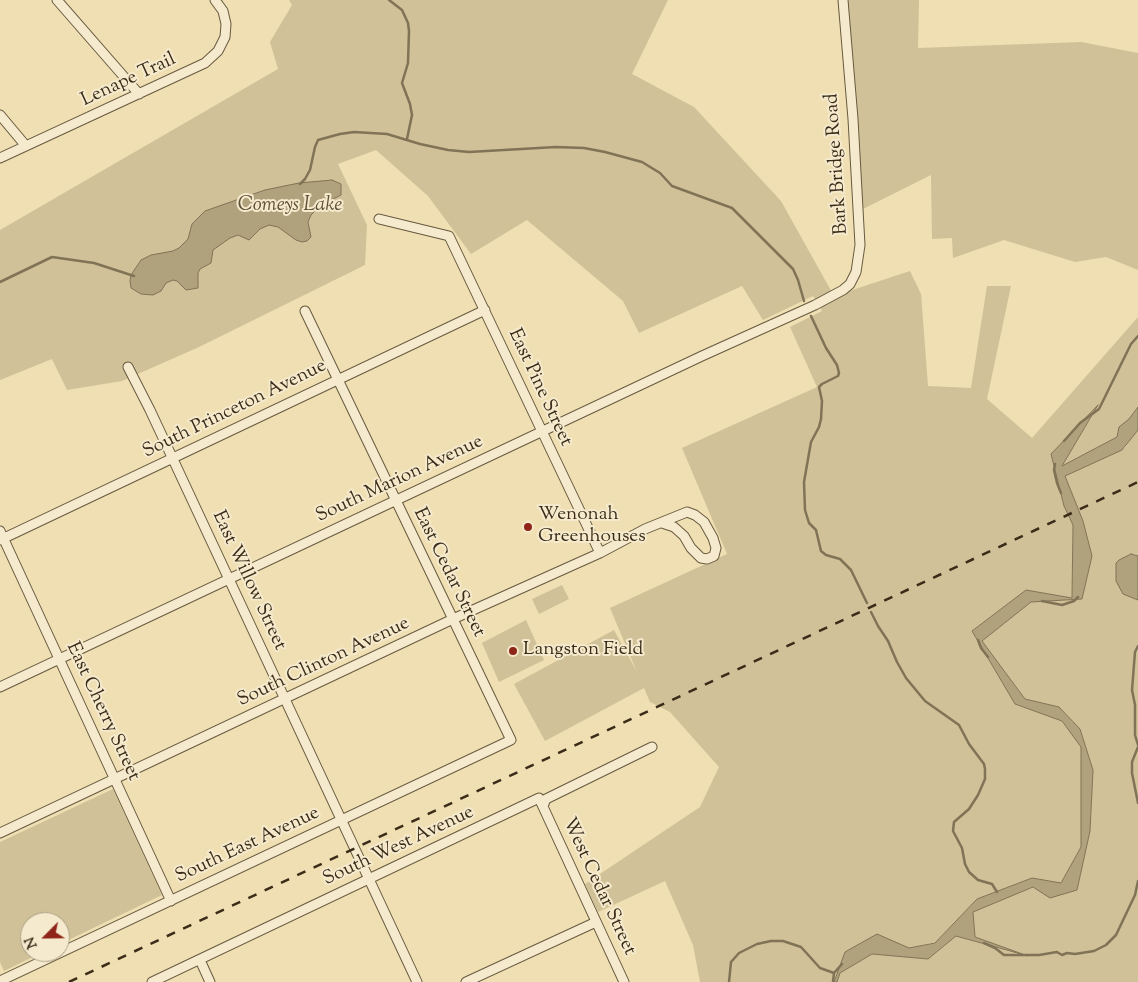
<!DOCTYPE html>
<html>
<head>
<meta charset="utf-8">
<style>
	body { margin:0 }
	#map { position:relative; width:1138px; height:982px; overflow:hidden; background:#efdfb2; font-family:"Sorts Mill Goudy",serif }
	canvas { display:block }
	.north { position:absolute; left:20px; top:912px; width:50px; height:50px; box-sizing:border-box; background:#f5eacd; border:1px solid #aa9e85; border-radius:50%; rotate:247deg; font-size:14px; font-weight:700; line-height:20px; text-align:center; color:#3a2c19 }
	.north::after { content:''; display:block; margin:auto; width:18px; height:22px; background:#8f2418; clip-path:polygon(50% 0,100% 100%,50% 72%,0 100%) }
</style>
</head>
<body>
<div id="map">
<canvas width="1138" height="982"></canvas>
<div class="north">N</div>
</div>
<script>
const c = document.querySelector('canvas').getContext('2d');
c.lineJoin = 'round';
function paint(path, color) { c.fillStyle = color; c.fill(path, 'evenodd'); }
const toPath = rows => new Path2D(rows.map(r => 'M' + r).join(''));
function trace(path, color, width, dash) { c.strokeStyle = color; c.lineWidth = width; c.lineCap = dash ? 'butt' : 'round'; c.setLineDash(dash || []); c.stroke(path); }
function label(font, color, halo, rows, align = 'center') {
  c.font = font + ' "Sorts Mill Goudy",serif'; c.lineWidth = 4; c.setLineDash([]); c.textBaseline = 'middle'; c.strokeStyle = halo; c.fillStyle = color; for (const [text, x, y, turn = 0] of rows) {
    c.save(); c.translate(x, y); c.rotate((+turn || 0) * Math.PI / 180); c.textAlign = isNaN(turn) ? turn : align; if (halo) c.strokeText(text, 0, 0); c.fillText(text, 0, 0); c.restore();
  }
}
paint(toPath([
	[289,0,668,0,632,74,694,107,781,201,834,296,910,271,921,294,928,386,971,388,987,286,1011,286,987,399,1032,438,1138,317,1138,407,1117,437,1061,467,1097,408,1051,454,1064,506,1073,525,1072,598,1026,590,972,631,1015,704,1062,721,1081,747,1081,847,1061,883,1032,878,977,899,936,942,909,948,845,952,834,982,700,982,693,945,665,881,598,912,585,884,700,807,719,767,670,712,650,702,644,688,545,741,514,684,614,630,637,672,610,608,727,554,682,448,817,387,790,327,822,311,813,296,763,320,742,286,639,333,623,301,527,220,471,254,428,196,376,150,338,164,367,225,365,265,199,347,122,381,67,390,52,359,0,380,0,230,278,69,270,42,292,5],
	[843,0,919,0,918,48,1081,42,1138,53,1138,270,1106,257,1075,262,1004,240,953,258,952,238,932,239,931,175,861,210],
	[1138,428,1138,982,837,982,839,973,872,954,928,959,956,936,1018,954,975,937,973,911,1034,887,1077,890,1090,831,1093,770,1080,729,1059,707,1025,699,982,641,1031,602,1082,599,1092,556,1083,521,1065,476,1125,448],
	[562,585,569,599,539,614,532,599],
	[526,620,544,660,499,682,482,643],
	[113,789,162,895,60,944,60,922,30,922,30,952,43,952,4,971,0,962,0,842]
]), '#d0c198');
const water = toPath([
	[332,180,341,184,341,195,321,205,311,215,308,222,311,237,307,241,302,242,296,240,278,227,269,225,260,229,249,240,238,235,230,238,213,250,211,263,200,269,198,273,198,288,186,290,177,281,173,280,166,283,161,291,153,295,141,294,131,288,130,281,131,275,141,260,151,255,173,251,179,248,188,239,192,224,205,211,265,190,299,183,332,180],
	[1098,405,1062,466,1117,437,1119,427,1129,419,1138,407,1138,430,1122,450,1065,476,1083,521,1092,556,1082,599,1031,602,982,641,1025,699,1059,707,1080,729,1093,770,1090,831,1077,890,1050,898,1033,887,973,912,975,937,1028,956,956,936,928,959,872,954,840,973,837,982,834,982,845,952,877,934,909,948,935,943,977,899,1032,878,1061,883,1081,847,1081,747,1062,721,1015,704,972,631,1026,590,1072,598,1073,525,1064,506,1051,454,1098,405],
	[1131,554,1138,556,1138,600,1123,594,1116,581,1116,563,1119,560,1131,554]
]);
paint(water, '#b1a27e');
trace(water, '#817356', 1);
trace(toPath([
	[389,0,402,10,408,23,409,31,408,63,402,83,410,104,412,115,407,139],
	[300,184,305,179,310,170,315,147,318,140,340,134,354,132,387,134,420,144,448,150,469,152,556,147,584,148,605,152,642,162,660,173,672,186,732,208,793,269,798,280,804,301],
	[0,282,52,257,94,263,134,276],
	[811,316,826,348,837,365,839,373,838,376,822,384,819,387,822,401,821,419,819,427,811,442,804,482,805,510,809,523,816,530,821,551,826,555,840,559,851,570,867,603],
	[1064,441,1080,423,1099,409,1131,344,1138,336],
	[1055,464,1054,470,1057,483,1061,493],
	[1042,601,1062,605,1074,601,1078,597],
	[871,612,878,626,888,641,897,662,906,678,925,701,959,725,969,744,984,764,985,769,985,779,978,795,969,809,954,822,953,831,962,848,965,864,969,872,978,880,992,884,997,892],
	[978,640,981,648,988,657],
	[1138,646,1135,652,1132,690,1135,705,1135,735,1138,745],
	[1138,747,1132,762,1132,773,1138,803],
	[984,943,995,948,1004,955,1039,955,1057,952,1062,955,1067,953,1075,954,1094,951,1106,945,1116,935,1135,895,1138,881],
	[729,982,731,962,739,953,757,944,771,941,783,941,801,947,820,968,834,973],
	[833,982,834,973,842,964]
]), '#817356', 2.5);
const minor = toPath([
	[57,0,139,94],
	[0,115,26,146],
	[0,158,205,63,218,51,225,37,226,24,223,11,215,0],
	[379,219,449,236,600,553],
	[128,367,150,410,417,982],
	[0,531,171,901],
	[0,540,485,310],
	[0,687,702,356,815,305,843,290,850,284,856,272,860,245,853,119,843,0],
	[543,806,546,799,652,747],
	[0,833,453,619,600,553,645,529,687,512,695,515,704,522,713,538,716,548,714,556,707,559,701,558,691,548,684,536,674,527,662,523],
	[200,960,210,982],
	[0,981,511,740,305,311],
	[152,982,539,798,624,982],
	[466,982,596,922]
]);
trace(minor, '#67593f', 11);
trace(minor, '#f5eacd', 9);
trace(toPath([
	[69,982,1138,482]
]), '#3a2c19', 2.5, [9, 9]);
for (const [x, y, r, color] of [
	[528,527,5,"#8f2418"],
	[513,651,5,"#8f2418"]
]) { const dot = new Path2D(); dot.arc(x, y, r, 0, 2 * Math.PI); c.fillStyle = color; c.fill(dot); trace(dot, '#f5eacd', 2); }
label('19px', '#3a2c19', '#f5eacd', [
	["Lenape Trail",129,81,-25],
	["Bark Bridge Road",838,164,-94],
	["East Pine Street",539,388,65],
	["South Princeton Avenue",235,410,-26],
	["South Marion Avenue",400,480,-25],
	["East Cedar Street",448,573,64],
	["East Willow Street",248,581,65],
	["South Clinton Avenue",324,663,-25],
	["East Cherry Street",102,712,65],
	["South East Avenue",248,846,-25],
	["South West Avenue",399,847,-25],
	["West Cedar Street",598,887,65]
]);
label('19px', '#3a2c19', '#f5eacd', [
	["Wenonah",538,516],
	["Greenhouses",538,538],
	["Langston Field",523,651]
], 'left');
label('italic 20px', '#5e4f37', '#f5eacd', [
	["Comeys Lake",290,207]
]);
</script>
</body>
</html>
